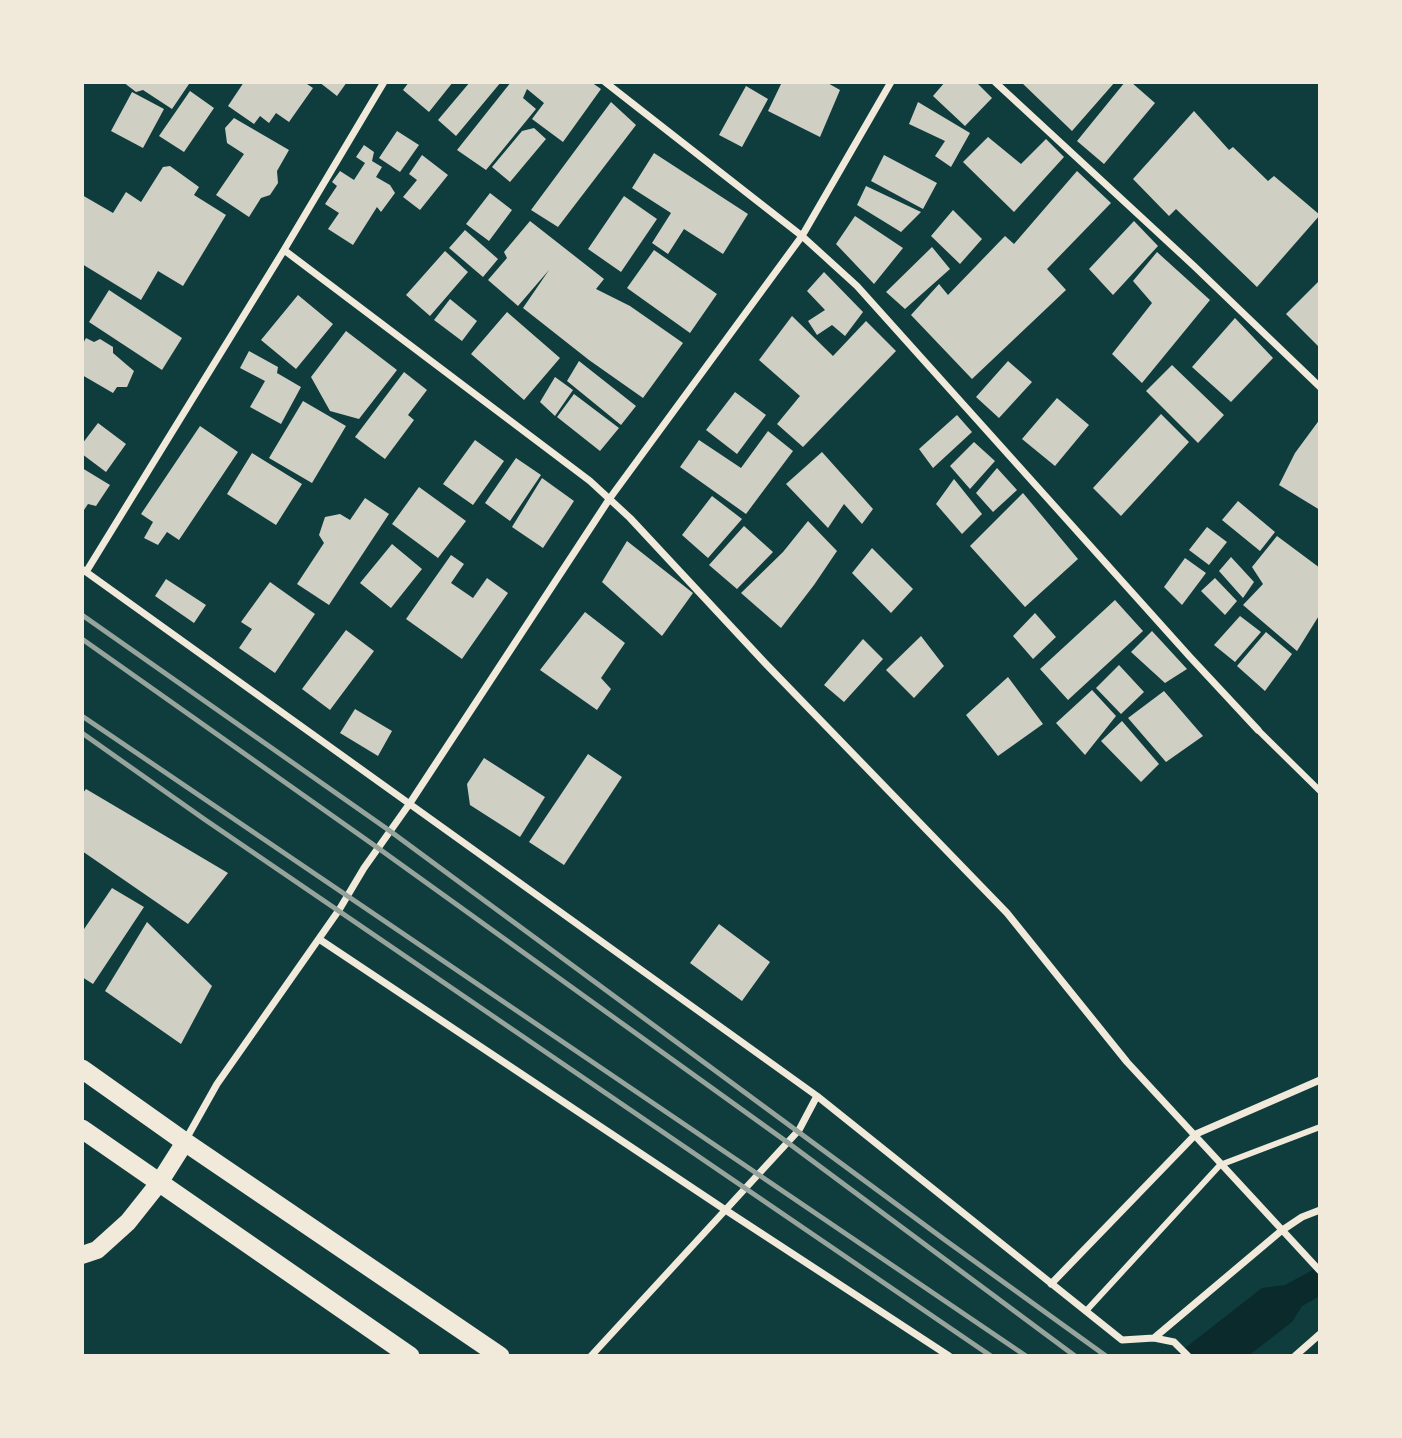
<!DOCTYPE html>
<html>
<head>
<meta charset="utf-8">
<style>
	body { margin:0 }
	#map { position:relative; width:1402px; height:1438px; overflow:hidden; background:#0f3d3e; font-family:"Asap Condensed",sans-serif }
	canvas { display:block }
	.frame { position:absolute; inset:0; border:84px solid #f1e9da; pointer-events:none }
</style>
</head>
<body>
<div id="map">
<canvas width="1402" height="1438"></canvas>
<div class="frame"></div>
</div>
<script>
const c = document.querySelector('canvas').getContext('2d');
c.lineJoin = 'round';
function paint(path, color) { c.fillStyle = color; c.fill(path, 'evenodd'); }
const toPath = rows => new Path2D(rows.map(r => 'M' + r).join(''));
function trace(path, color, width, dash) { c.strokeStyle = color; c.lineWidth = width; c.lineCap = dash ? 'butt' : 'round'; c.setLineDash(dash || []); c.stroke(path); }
paint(toPath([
	[1320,1266,1320,1296,1302,1306,1292,1322,1248,1356,1175,1356,1262,1288,1285,1285]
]), '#0a2a2b');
paint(toPath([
	[123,82,186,82,189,84,172,109,143,90,136,92],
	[244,82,304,82,313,88,289,122,276,113,269,123,260,116,254,124,228,106],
	[319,82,347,82,337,96],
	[409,82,453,82,429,112,403,90],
	[470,82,501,82,456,136,438,120],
	[511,82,591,82,601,89,563,142,532,119,544,103,527,89,523,98,536,109,486,170,457,150],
	[782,82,826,82,840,90,820,137,768,111],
	[945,82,976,82,992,98,965,126,933,96],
	[1021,82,1115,82,1072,131],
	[1125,82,1131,82,1155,103,1104,164,1077,141],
	[746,86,768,99,742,147,719,135],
	[190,91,214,108,184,152,159,136],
	[132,92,164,109,143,148,111,131],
	[611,102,636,125,558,227,531,210],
	[918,102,970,133,951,167,935,156,945,141,909,124],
	[1194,111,1229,150,1233,147,1268,181,1274,176,1320,215,1257,287,1176,209,1169,216,1133,179],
	[234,118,289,150,277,171,278,183,270,195,261,198,249,217,216,195,244,154,227,143,225,128],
	[534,128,546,139,510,182,492,167,522,131],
	[397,131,419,145,400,172,379,158],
	[988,137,1021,164,1046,139,1064,157,1014,212,963,162],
	[364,145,374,152,372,161,382,167,376,177,390,185,395,193,381,212,377,207,353,245,328,229,339,213,325,204,337,186,332,182,340,171,354,180,365,163,356,157],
	[654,153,748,214,723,254,684,229,668,254,652,243,671,213,632,188],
	[422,155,448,175,420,210,403,197,417,180,409,174],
	[884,155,937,183,923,209,871,181],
	[170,166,199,187,194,195,226,215,183,286,158,271,141,300,82,264,82,195,113,213,126,192,141,202,163,167],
	[1077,171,1111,203,1047,269,1066,290,972,379,911,315,939,284,948,295,1005,236,1014,244],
	[866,186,921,212,901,232,857,205],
	[490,193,512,210,489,241,466,224],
	[624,196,657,219,621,272,588,249],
	[953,210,982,239,960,264,931,236],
	[855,216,903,248,874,284,836,244],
	[530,221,604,279,596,289,630,306,683,343,643,398,589,360,523,308,549,270,518,306,488,280,507,258,504,252],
	[1134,221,1158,246,1113,295,1089,269],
	[465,230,498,259,483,277,449,248],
	[932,247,950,269,905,309,886,292],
	[654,250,717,294,690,333,627,288],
	[445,251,468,272,430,316,406,295],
	[1157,252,1210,300,1142,383,1112,354,1152,303,1133,281],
	[824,272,863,312,845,336,832,325,817,335,808,321,825,310,807,291],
	[1320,280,1320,348,1286,314],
	[109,290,182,338,162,370,89,322],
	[298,295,333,324,296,369,261,340],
	[450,299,477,321,462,341,434,320],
	[507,312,560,358,524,400,471,354],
	[792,316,833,356,866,321,896,351,803,447,777,424,800,396,759,360],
	[1235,318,1273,358,1231,402,1192,367],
	[346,331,397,370,359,419,330,411,311,377],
	[86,338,94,342,100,339,113,347,113,353,134,371,127,387,117,387,113,393,82,375,82,345],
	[249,351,278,367,277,373,301,387,281,424,250,407,265,381,240,368],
	[579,361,636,406,621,425,567,381],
	[1008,361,1032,382,999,418,976,397],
	[1172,365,1224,415,1198,443,1146,391],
	[404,372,427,390,408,415,414,420,385,459,355,437],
	[555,377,573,390,555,416,540,402],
	[735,392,766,415,737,454,706,430],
	[574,394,619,428,600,451,557,417],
	[1057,398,1089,425,1055,466,1022,439],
	[303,401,346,426,312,483,269,458],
	[1161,414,1189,442,1121,516,1093,488],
	[957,415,972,432,933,468,919,449],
	[1320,419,1320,510,1279,485,1295,453],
	[98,423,126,444,106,472,82,454,82,444],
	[200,426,238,452,179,540,167,532,158,545,144,538,153,522,141,514],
	[768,431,793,451,746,514,680,467,699,440,741,468],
	[475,440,504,461,473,505,443,484],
	[974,442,995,461,970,489,950,466],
	[822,452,873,509,862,524,844,504,828,528,786,484],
	[252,453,302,484,276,525,227,494],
	[516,458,541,475,510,521,485,503],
	[82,468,110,485,96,506,88,504,82,513],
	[997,468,1017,490,993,512,976,493],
	[542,478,574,501,543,548,512,527],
	[954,479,982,514,962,534,936,504],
	[419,487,466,521,438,558,392,524],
	[1023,493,1078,559,1025,607,970,546],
	[712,496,742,519,708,558,682,535],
	[365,498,389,514,329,605,297,584,324,543,319,535,325,517,340,514,350,520],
	[1238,501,1275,532,1260,551,1222,520],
	[808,521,837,551,814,585,781,628,741,593,783,552],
	[744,526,773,552,737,589,709,565],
	[1207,527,1227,542,1209,565,1189,550],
	[1277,536,1320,568,1320,614,1297,651,1243,605,1263,584,1252,567],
	[627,541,693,593,662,636,602,582],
	[392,544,422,569,391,608,360,583],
	[872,548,913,589,891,613,852,573],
	[451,555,464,564,451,583,473,598,487,578,508,593,462,659,406,619],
	[1231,557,1254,582,1243,598,1219,571],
	[1185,558,1206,573,1182,605,1164,587],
	[1215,578,1237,601,1225,615,1201,591],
	[166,579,206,605,194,623,155,596],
	[270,582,315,614,275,673,239,648,252,629,241,622],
	[1115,600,1143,631,1068,700,1040,669],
	[585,612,625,643,601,678,611,689,597,710,540,670],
	[1035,613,1056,637,1033,659,1013,636],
	[1240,616,1261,632,1235,662,1214,645],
	[346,630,374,651,330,710,302,689],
	[1152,631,1187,669,1165,683,1131,652],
	[1266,632,1292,654,1265,691,1237,666],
	[921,636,944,666,914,698,886,670],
	[863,639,883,659,844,702,824,685],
	[1119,665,1144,692,1121,714,1096,688],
	[1008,677,1043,724,998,756,966,715],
	[1092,690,1116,716,1085,755,1056,723],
	[1164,691,1203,736,1166,762,1128,718],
	[355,709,392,731,378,756,340,733],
	[1122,721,1159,764,1141,782,1101,741],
	[588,754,622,777,564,865,529,842],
	[484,758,545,797,520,837,470,805,467,784],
	[86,789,228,873,188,924,82,851,82,794],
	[112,888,144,907,93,984,82,977,82,932],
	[147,922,212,986,181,1044,105,991],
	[719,924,770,962,742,1001,690,963]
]), '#cfcfc3');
trace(toPath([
	[1258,730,1320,791],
	[1086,1311,1220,1165,1320,1127]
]), '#f1e9da', 6);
trace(toPath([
	[605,82,802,236,857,286,1190,657,1258,730],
	[995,82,1194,266,1320,387],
	[284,250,590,481,630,518,765,663,1007,913,1127,1062,1320,1271],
	[82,569,817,1096,1122,1340,1154,1338,1281,1231,1302,1217,1320,1210],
	[86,572,284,250,384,82],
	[319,939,724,1209,949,1356],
	[185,1141,217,1084,339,910,364,868,410,803,610,498,802,236,891,82],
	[1051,1284,1196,1134,1320,1080],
	[1154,1338,1174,1342,1188,1356],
	[591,1356,799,1130,817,1096],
	[1295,1356,1320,1334]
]), '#f1e9da', 7);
trace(toPath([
	[82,1255,97,1250,128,1222,159,1183,185,1142]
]), '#f1e9da', 18);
trace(toPath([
	[82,1069,185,1142,500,1356],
	[82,1129,410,1356]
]), '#f1e9da', 19);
trace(toPath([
	[82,615,390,831,945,1240,1106,1356],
	[82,639,378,848,787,1142,1075,1356],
	[82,716,1026,1356],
	[82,733,204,819,991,1356]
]), '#97a49c', 5);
</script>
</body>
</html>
